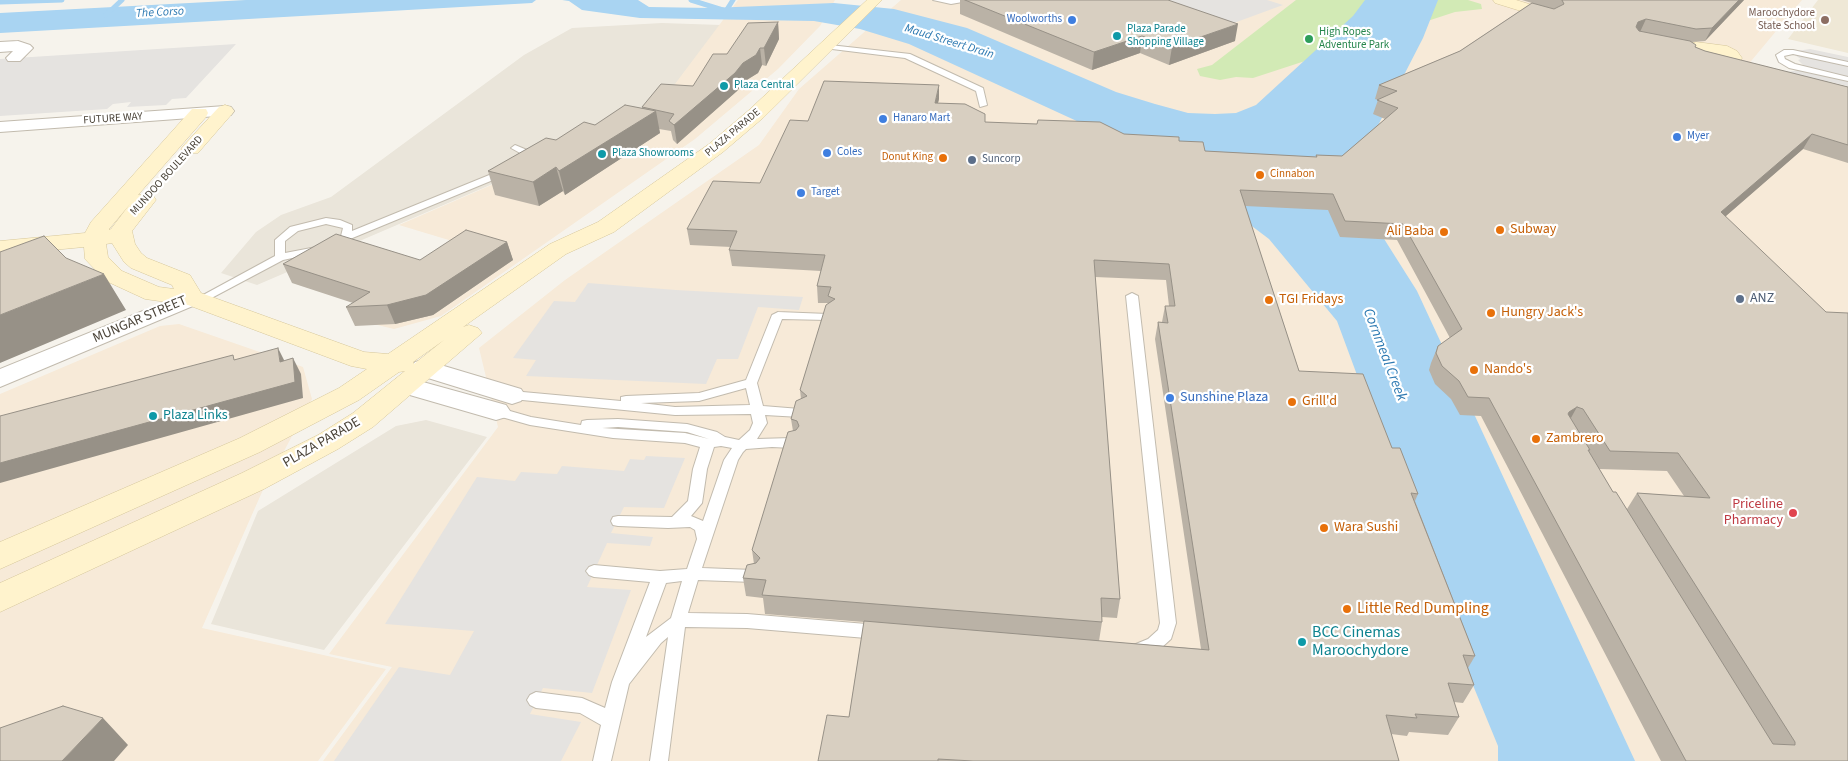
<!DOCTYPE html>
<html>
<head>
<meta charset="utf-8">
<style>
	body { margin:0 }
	canvas { display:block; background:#f6f3ec }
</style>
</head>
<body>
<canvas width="1848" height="761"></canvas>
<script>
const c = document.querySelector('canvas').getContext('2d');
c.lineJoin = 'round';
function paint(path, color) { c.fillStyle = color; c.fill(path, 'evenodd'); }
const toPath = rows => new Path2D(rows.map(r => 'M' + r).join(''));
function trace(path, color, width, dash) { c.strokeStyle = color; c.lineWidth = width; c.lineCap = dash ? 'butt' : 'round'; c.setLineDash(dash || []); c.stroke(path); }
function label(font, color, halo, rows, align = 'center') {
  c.font = font + ' "Source Sans 3",sans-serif'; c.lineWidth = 4.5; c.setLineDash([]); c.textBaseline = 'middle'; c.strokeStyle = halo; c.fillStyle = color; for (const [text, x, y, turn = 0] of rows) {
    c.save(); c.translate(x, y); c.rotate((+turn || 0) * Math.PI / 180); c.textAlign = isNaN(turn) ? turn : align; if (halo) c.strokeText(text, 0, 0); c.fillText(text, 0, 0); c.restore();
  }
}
paint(toPath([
	[662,23,721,25,651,116,257,285,221,273,256,232,281,215,331,197,524,55,572,28],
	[426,420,487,437,324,650,211,624,258,511,396,426]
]), '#eae5da');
paint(toPath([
	[738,0,835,0,820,26,778,69,695,139,441,316,394,329,361,321,472,247,399,225,651,116],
	[901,0,1802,0,1747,66,1848,89,1848,761,323,761,392,667,329,654,498,427,479,348,565,280,759,145,799,89],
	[179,324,303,367,312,399,262,492,202,628,386,669,318,761,0,761,0,394,160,326]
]), '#f7ead8');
paint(toPath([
	[1818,0,1848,0,1848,53,1788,39]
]), '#efe8d6');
paint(toPath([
	[1296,0,1468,0,1481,4,1482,9,1455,12,1253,78,1236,77,1220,80,1200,76,1197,69,1212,65]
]), '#d2eab5');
paint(toPath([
	[1136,0,1267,0,1283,5,1212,31],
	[236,44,186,98,172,99,166,105,127,107,131,102,113,104,107,109,0,116,0,59],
	[1810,49,1848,57,1848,86,1787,72,1807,69,1798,60,1801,59,1790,52],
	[588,283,676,290,803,297,799,310,758,307,738,359,717,359,706,384,526,376,536,360,513,358,554,301,575,302],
	[646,456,685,458,664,508,624,507,611,533,653,537,650,546,607,543,587,587,631,590,592,693,543,688,530,714,581,722,561,761,334,761,399,667,450,675,474,631,385,624,477,477,515,481,521,472,557,474,562,466,624,471,630,459,644,460]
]), '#e5e3e0');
paint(toPath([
	[246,0,536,0,532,3,0,33,0,13],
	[562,0,638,0,649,7,711,8,834,3,894,9,967,28,1116,92,1155,104,1188,113,1215,114,1236,113,1256,105,1353,16,1365,0,1438,0,1423,38,1370,141,1374,223,1417,291,1635,761,1498,761,1498,746,1463,661,1337,321,1269,239,1224,205,1129,145,909,44,860,29,814,21,640,18,582,10,569,1]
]), '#a9d4f2');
trace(toPath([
	[691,0,726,11,733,0],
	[0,2,62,0],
	[106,15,122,0]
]), '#a9d4f2', 5);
const lane = toPath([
	[933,0,974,0,951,4,933,0],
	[821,44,910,54,983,88,987,105,980,107,976,91,905,58,824,48,821,48,821,44],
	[1784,50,1793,50,1848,62,1848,66,1793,54,1784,56,1785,59,1795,64,1848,77,1848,81,1789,68,1779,62,1776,55,1784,50],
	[515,145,527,150,529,158,510,173,350,239,334,249,283,260,204,302,196,302,194,300,275,256,275,240,290,227,326,218,340,220,352,225,352,231,504,169,519,157,520,153,511,148,515,145],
	[326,224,343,228,341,236,327,245,285,253,285,241,298,231,326,224],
	[1132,293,1138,296,1176,623,1171,639,1160,649,1137,658,1131,656,1129,651,1131,646,1148,639,1158,630,1160,623,1126,296,1132,293],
	[778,312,828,314,834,317,828,320,782,319,757,383,763,406,800,409,807,413,800,417,765,415,767,423,757,439,792,438,797,440,799,443,797,446,792,448,772,447,746,449,743,452,738,460,702,568,753,570,758,572,761,576,758,580,753,582,698,580,688,613,747,614,878,625,884,627,886,632,884,637,878,639,747,628,685,627,668,761,650,761,668,637,661,643,629,684,611,761,593,761,601,725,580,713,536,708,530,705,527,700,530,695,536,692,582,698,605,708,612,682,650,582,594,577,589,575,586,571,589,567,594,565,660,571,687,569,697,539,695,530,690,527,668,528,618,526,613,525,611,521,613,517,618,516,672,517,688,501,693,469,700,447,685,443,613,438,530,425,491,414,490,411,496,407,531,417,581,425,582,421,587,420,618,419,687,424,717,432,725,437,739,440,750,430,753,423,751,414,675,415,512,399,506,395,512,391,621,401,621,397,626,396,699,393,746,380,772,315,778,312],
	[746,388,750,405,675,407,641,403,699,401,746,388],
	[618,427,687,432,709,439,685,433,602,428,618,427],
	[721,446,732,448,724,460,703,521,691,516,702,503,707,469,714,447,721,446],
	[682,581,671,618,646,637,666,583,682,581]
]);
const street = toPath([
	[18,41,30,45,33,48,20,61,8,61,6,58,13,51,0,52,0,42,18,41],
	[225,106,231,107,234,111,231,115,0,132,0,122,225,106],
	[192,291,200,293,204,298,200,303,0,387,0,369,192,291],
	[424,360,521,389,525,395,521,401,512,404,415,374,411,368,415,362,424,360],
	[405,377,506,405,510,411,506,417,496,420,396,391,392,385,396,379,405,377]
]);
const secondary = toPath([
	[867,0,882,0,763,118,723,152,614,232,566,254,463,327,469,325,478,328,482,333,373,427,338,449,264,489,0,612,0,583,242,473,318,435,353,413,405,371,399,372,359,400,260,452,0,569,0,542,240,438,339,388,367,369,351,366,188,305,145,299,106,281,85,259,84,247,0,255,0,241,85,233,91,222,192,109,206,109,208,113,206,117,138,195,145,194,153,195,156,200,132,231,135,244,141,253,147,258,190,275,201,293,364,352,388,354,550,244,598,222,709,144,749,110,867,0],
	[130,204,111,229,109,230,109,229,130,204],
	[112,243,124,262,131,268,172,285,174,289,159,287,122,271,108,257,106,244,112,243],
	[444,340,414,364,413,362,444,340],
	[1493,0,1516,0,1555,12,1558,15,1550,20,1495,3,1493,0],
	[1696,42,1727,46,1737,51,1742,58,1740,62,1724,66,1699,62,1683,51,1690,44,1696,42],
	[1707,53,1718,54,1721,56,1709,54,1707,53],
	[225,105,231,107,234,111,231,115,198,153,184,153,181,149,184,145,219,107,225,105]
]);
trace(lane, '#c2bbae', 2);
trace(street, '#c2bbae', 2);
trace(secondary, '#d6c79b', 1);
paint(lane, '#fff');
paint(street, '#fff');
paint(secondary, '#fff3cd');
paint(toPath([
	[960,0,1168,0,1235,41,1169,65,1140,53,1092,70,960,14],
	[1522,0,1744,0,1705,41,1692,42,1695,47,1705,51,1848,87,1848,163,1803,149,1726,216,1848,761,1661,761,1481,416,1460,415,1451,399,1435,384,1429,370,1431,363,1438,346,1450,338,1397,240,1340,237,1328,210,1245,206,1299,371,1392,448,1418,494,1415,501,1475,656,1468,668,1474,685,1463,703,1454,702,1459,717,1448,735,1409,732,1407,736,1391,734,1399,761,818,761,849,717,864,622,765,614,763,598,746,596,743,578,754,564,752,550,793,431,791,419,801,399,800,390,828,303,818,303,817,286,821,271,732,266,729,250,731,247,690,245,687,229,760,183,808,121,939,99,938,103,985,122,1124,134,1179,141,1205,151,1316,157,1316,155,1342,156,1385,119,1373,114,1378,100,1375,99,1379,85,1460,51,1532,3],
	[1095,277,1166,280,1169,306,1165,306,1162,322,1158,322,1155,339,1201,649,1099,641,1102,622,1102,617,1117,618,1120,599],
	[1599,469,1667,471,1684,496,1637,493,1627,509,1613,492],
	[778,22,779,39,766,66,762,65,758,73,745,81,737,91,677,144,673,140,671,131,659,129,660,133,565,195,563,191,539,206,495,195,488,171,556,140,595,125,642,108,642,107,693,86,727,54],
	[507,242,513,260,433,315,395,324,355,326,346,307,353,303,292,283,283,264,420,260]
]), '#bab2a6');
paint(toPath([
	[1739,0,1744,0,1705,41,1712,28],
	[1646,19,1640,32,1632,35,1638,22],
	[778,22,779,39,766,66,764,48],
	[1238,24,1235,41,1169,65,1172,47],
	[1142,36,1140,53,1092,70,1094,52],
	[760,48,762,65,758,73,745,81,737,91,677,144,674,125],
	[939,85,939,99,934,117,935,103],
	[656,111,660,133,565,195,559,171],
	[1812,134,1803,149,1712,228,1721,212],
	[556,167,563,191,539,206,533,182],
	[507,242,513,260,433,315,395,324,387,305],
	[104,274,126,310,0,363,0,315],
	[278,348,286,364,280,362],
	[293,358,301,374,303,398,0,483,0,463],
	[1577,407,1567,425,1559,429,1569,412],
	[103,718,128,745,114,761,62,761]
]), '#979187');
const building = toPath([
	[965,0,1168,0,1238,24,1172,47,1142,36,1094,52,965,0],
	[1562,0,1739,0,1712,28,1696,29,1646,19,1638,22,1636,27,1639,31,1690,41,1696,45,1695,47,1705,51,1848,87,1848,145,1812,134,1721,212,1826,312,1848,313,1848,761,1686,761,1489,398,1468,397,1459,381,1442,366,1436,353,1438,346,1462,329,1403,224,1345,221,1333,194,1240,190,1299,371,1363,374,1392,448,1400,448,1418,494,1411,493,1475,656,1463,655,1474,685,1448,683,1459,717,1415,714,1417,718,1386,715,1399,761,973,761,938,759,938,761,818,761,827,715,849,717,864,621,1209,650,1158,322,1168,323,1165,306,1175,306,1169,264,1094,260,1120,599,1101,598,1102,622,762,595,766,580,743,578,747,565,756,563,760,558,752,550,788,432,796,430,799,426,797,421,791,419,796,401,807,396,800,390,826,305,835,299,828,296,831,287,817,286,825,255,729,250,737,231,687,229,713,181,760,183,790,120,808,121,824,81,939,85,935,103,965,104,985,114,985,122,1037,124,1038,120,1100,122,1124,134,1179,137,1179,141,1203,142,1205,151,1317,157,1316,155,1342,156,1398,108,1377,100,1397,91,1379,85,1460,51,1532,3,1554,9,1564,4,1562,0],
	[1577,407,1583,409,1610,451,1678,453,1710,498,1637,493,1795,742,1795,745,1773,744,1616,492,1613,492,1588,450,1590,450,1568,414,1569,412,1577,407],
	[778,22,764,48,760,48,756,55,743,63,735,73,674,125,669,121,674,114,642,107,661,84,693,86,713,54,727,54,748,23,778,22],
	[625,105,656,111,559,171,556,167,533,182,488,171,546,138,556,140,584,122,595,125,625,105],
	[466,230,507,242,426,295,387,305,346,307,370,292,283,264,336,234,420,260,466,230],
	[44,236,66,258,104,274,0,315,0,252,44,236],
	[278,348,280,362,293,358,295,382,0,463,0,416,233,355,234,360,278,348],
	[63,706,103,718,62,761,0,761,0,728,63,706]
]);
paint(building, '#d8cfc1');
trace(building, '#979187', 1);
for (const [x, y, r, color] of [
	[1072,20,5,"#3f7fe0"],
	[1825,20,5,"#8d6e63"],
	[1117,36,5,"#0f9aa8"],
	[1309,39,5,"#2e9e5b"],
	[724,86,5,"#0f9aa8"],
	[883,119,5,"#3f7fe0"],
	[1677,137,5,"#3f7fe0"],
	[827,153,5,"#3f7fe0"],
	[602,154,5,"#0f9aa8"],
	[943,158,5,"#e8710a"],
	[972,160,5,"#5c6f8a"],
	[1260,175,5,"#e8710a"],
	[801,193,5,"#3f7fe0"],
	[1500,230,5,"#e8710a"],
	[1444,232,5,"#e8710a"],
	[1740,299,5,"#5c6f8a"],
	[1269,300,5,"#e8710a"],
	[1491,313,5,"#e8710a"],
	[1474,370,5,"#e8710a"],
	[1170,398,5,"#3f7fe0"],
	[1292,402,5,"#e8710a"],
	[153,416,5,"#0f9aa8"],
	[1536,439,5,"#e8710a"],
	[1793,513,5,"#e0444e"],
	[1324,528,5,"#e8710a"],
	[1347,609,5,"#e8710a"],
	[1302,642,5,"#0f9aa8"]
]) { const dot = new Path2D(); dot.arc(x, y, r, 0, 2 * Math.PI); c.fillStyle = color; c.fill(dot); trace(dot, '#fff', 2); }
label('11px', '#785e54', '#fff', [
	["Maroochydore",1815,14],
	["State School",1815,27]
], 'right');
label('11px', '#366cbe', '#fff', [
	["Woolworths",1062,20,"right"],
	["Hanaro Mart",893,119],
	["Myer",1687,137],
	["Coles",837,153],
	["Target",811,193]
], 'left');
label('11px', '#0d838f', '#fff', [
	["Plaza Parade",1127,30],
	["Shopping Village",1127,43],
	["Plaza Central",734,86],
	["Plaza Showrooms",612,154]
], 'left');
label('11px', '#27864d', '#fff', [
	["High Ropes",1319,33],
	["Adventure Park",1319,46]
], 'left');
label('11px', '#4b4439', '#fff', [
	["FUTURE WAY",113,119,-4],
	["PLAZA PARADE",733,133,-40],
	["MUNDOO BOULEVARD",167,176,-48]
]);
label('11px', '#c56008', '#fff', [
	["Donut King",933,158],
	["Cinnabon",1270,175,"left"]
], 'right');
label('11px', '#4e5e75', '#fff', [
	["Suncorp",982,160]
], 'left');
label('italic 12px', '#2e7ab2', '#fff', [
	["The Corso",160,13,-3],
	["Maud Streert Drain",949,42,17]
]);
label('14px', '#c56008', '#fff', [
	["Subway",1510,230],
	["Ali Baba",1434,232,"right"],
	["TGI Fridays",1279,300],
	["Hungry Jack's",1501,313],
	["Nando's",1484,370],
	["Grill'd",1302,402],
	["Zambrero",1546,439],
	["Wara Sushi",1334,528]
], 'left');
label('14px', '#4e5e75', '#fff', [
	["ANZ",1750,299]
], 'left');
label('14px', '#4b4439', '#fff', [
	["MUNGAR STREET",140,320,-23],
	["PLAZA PARADE",322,443,-30]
]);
label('14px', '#366cbe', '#fff', [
	["Sunshine Plaza",1180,398]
], 'left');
label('14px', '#0d838f', '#fff', [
	["Plaza Links",163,416]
], 'left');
label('14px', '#be3a42', '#fff', [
	["Priceline",1783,505],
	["Pharmacy",1783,521]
], 'right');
label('italic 15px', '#2e7ab2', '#fff', [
	["Cornmeal Creek",1384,355,69]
]);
label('16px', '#c56008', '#fff', [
	["Little Red Dumpling",1357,609]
], 'left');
label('16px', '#0d838f', '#fff', [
	["BCC Cinemas",1312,633],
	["Maroochydore",1312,651]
], 'left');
</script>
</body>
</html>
